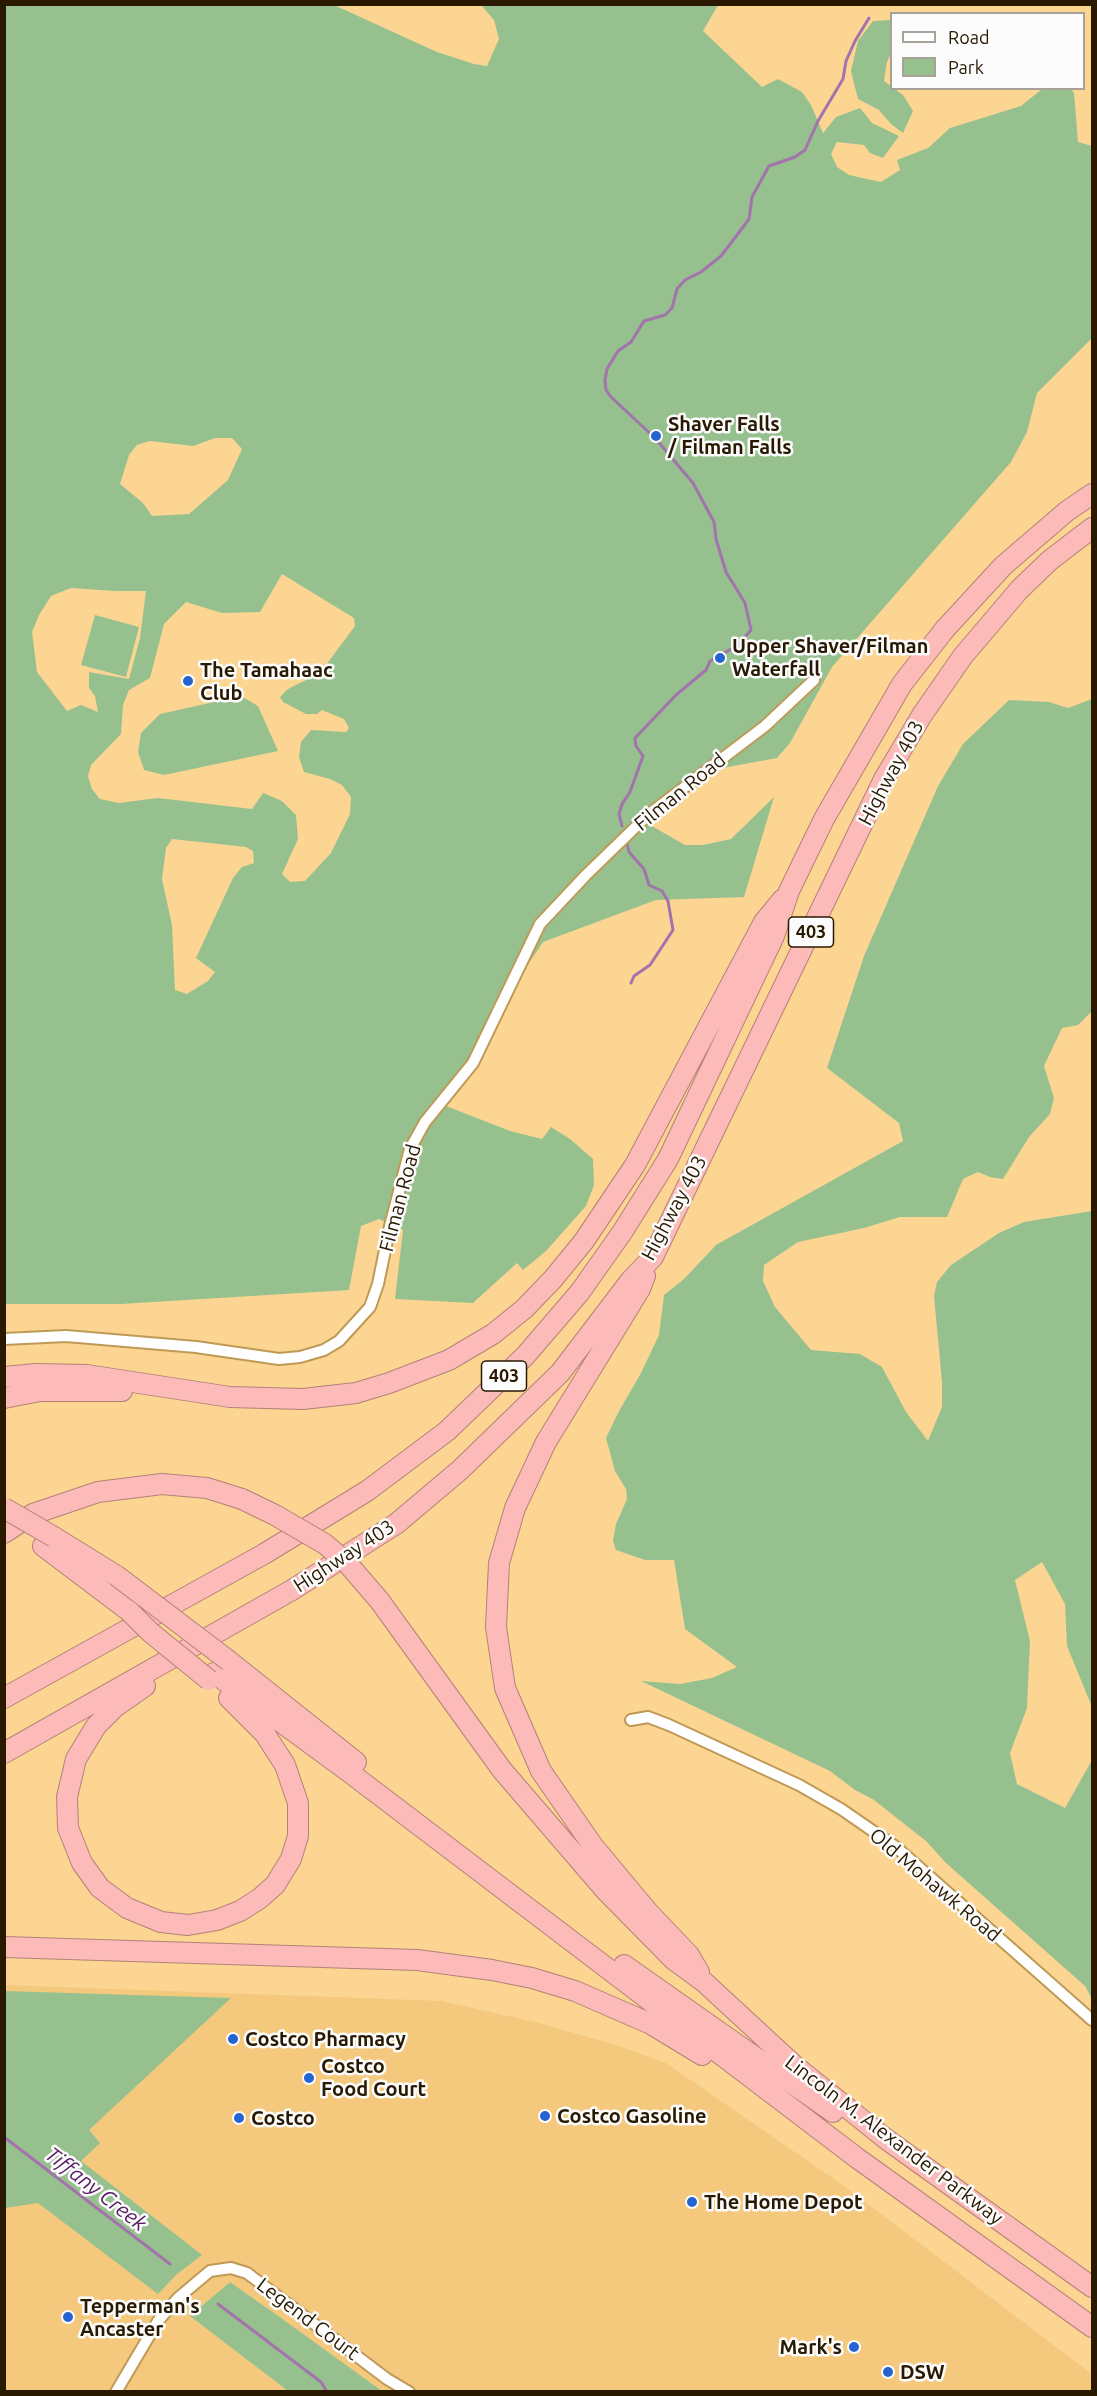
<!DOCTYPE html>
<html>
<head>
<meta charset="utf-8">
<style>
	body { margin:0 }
	#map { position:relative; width:1097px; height:2396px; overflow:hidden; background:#fcd592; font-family:Ubuntu,sans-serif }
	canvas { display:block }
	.frame { position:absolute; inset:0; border:6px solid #281900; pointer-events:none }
	.legend { position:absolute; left:890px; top:12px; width:195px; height:78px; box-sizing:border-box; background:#fcfcfc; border:2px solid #a7a197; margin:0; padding:8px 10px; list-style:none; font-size:18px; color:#281900 }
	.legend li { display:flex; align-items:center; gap:12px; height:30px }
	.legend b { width:30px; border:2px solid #a7a197 }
</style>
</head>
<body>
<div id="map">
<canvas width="1097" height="2396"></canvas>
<div class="frame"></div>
<ul class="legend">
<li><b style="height:8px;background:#fff"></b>Road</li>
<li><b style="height:16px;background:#96c18f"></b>Park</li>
</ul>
</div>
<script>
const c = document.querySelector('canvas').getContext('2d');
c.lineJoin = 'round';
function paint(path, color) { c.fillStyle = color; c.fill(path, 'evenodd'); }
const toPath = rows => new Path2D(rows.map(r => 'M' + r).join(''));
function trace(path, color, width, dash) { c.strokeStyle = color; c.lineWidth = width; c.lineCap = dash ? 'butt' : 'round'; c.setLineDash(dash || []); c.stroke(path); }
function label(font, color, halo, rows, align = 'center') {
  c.font = font + ' Ubuntu,sans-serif'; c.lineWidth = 5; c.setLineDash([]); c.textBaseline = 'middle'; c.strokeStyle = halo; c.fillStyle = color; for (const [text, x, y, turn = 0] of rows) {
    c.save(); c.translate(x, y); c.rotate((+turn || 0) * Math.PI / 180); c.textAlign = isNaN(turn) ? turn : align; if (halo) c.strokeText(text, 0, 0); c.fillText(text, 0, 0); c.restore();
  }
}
paint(toPath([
	[5,1985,442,2001,539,2023,616,2045,666,2063,844,2186,1092,2374,1092,2392,382,2391,230,2282,191,2316,288,2391,5,2392]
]), '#f4c97e');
paint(toPath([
	[107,4,123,6,334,5,437,52,474,64,487,66,499,39,494,20,481,5,718,5,703,31,762,87,778,79,802,92,811,105,823,133,836,117,860,108,872,123,899,136,883,158,870,153,864,145,837,142,831,154,837,167,849,175,881,182,900,170,897,160,928,148,950,128,1021,106,1042,89,1071,89,1074,93,1078,142,1092,146,1092,338,1037,393,1027,432,1011,462,832,667,790,743,777,758,706,771,645,815,650,825,685,845,703,845,731,839,774,797,744,897,656,900,543,942,497,1011,475,1067,441,1104,510,1131,542,1139,551,1127,570,1139,593,1159,594,1185,586,1206,546,1251,523,1270,517,1263,473,1303,395,1299,403,1230,379,1219,361,1226,349,1290,121,1304,5,1304,5,5],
	[215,438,232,438,242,449,228,480,189,514,152,516,143,503,120,484,129,455,137,445,150,441,193,446],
	[282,574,354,618,355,626,320,673,288,689,280,697,283,702,306,714,317,714,322,710,344,719,349,728,346,732,311,730,301,742,299,757,304,772,330,779,342,785,351,797,350,814,331,853,305,881,290,882,282,874,298,839,296,815,282,801,263,793,252,809,158,798,119,803,100,799,92,789,88,776,91,765,121,734,123,705,129,690,150,678,164,624,186,602,222,613,260,612],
	[71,588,114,591,146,591,140,638,129,679,89,672,89,688,95,696,98,712,81,705,67,711,37,672,32,632,39,615,51,596],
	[172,839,246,847,253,851,254,863,242,867,233,878,196,958,215,972,208,981,187,994,175,990,172,925,162,879,166,848],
	[891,20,891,53,887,62,884,81,903,95,913,111,903,133,891,124,879,110,858,99,851,71,858,41,873,21],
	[95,615,139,627,126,677,81,665],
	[241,696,258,706,278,751,164,775,144,770,138,752,141,733,160,714],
	[1092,699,1092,1011,1078,1025,1062,1028,1044,1066,1054,1098,1050,1114,1029,1137,1003,1179,990,1177,978,1172,963,1179,947,1217,900,1217,864,1228,798,1242,764,1265,763,1281,775,1307,811,1350,860,1354,882,1367,906,1412,928,1441,942,1407,942,1382,934,1296,937,1282,951,1265,999,1233,1024,1222,1092,1211,1092,1729,1092,1707,1067,1646,1065,1604,1042,1562,1015,1580,1030,1641,1027,1708,1010,1753,1017,1784,1065,1808,1092,1760,1092,1999,1085,1986,946,1863,926,1841,874,1800,855,1790,830,1771,641,1681,680,1684,712,1678,737,1667,685,1629,674,1560,645,1560,616,1550,613,1541,616,1524,627,1499,626,1489,615,1471,606,1438,618,1413,641,1373,659,1335,664,1295,684,1279,716,1245,903,1141,899,1123,827,1068,864,956,938,786,963,744,1009,700,1049,702,1068,708],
	[5,1991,231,1998,89,2130,100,2143,81,2161,202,2255,176,2275,158,2294,38,2203,5,2208],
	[230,2282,281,2318,382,2391,288,2391,190,2316]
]), '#96c18f');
trace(toPath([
	[622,826,619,814,622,804,630,792,643,756,636,746,635,738,676,695,706,670,710,661,738,645,751,630,745,603,726,572,716,539,714,522,693,483,655,438,611,397,606,390,605,380,607,369,618,351,631,342,644,321,665,315,672,308,677,289,685,280,701,272,721,256,731,243,749,219,752,197,769,166,795,157,805,150,818,121,843,79,846,61,855,41,869,18],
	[627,843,629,852,644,869,649,885,662,891,668,901,673,930,650,965,634,976,631,983],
	[4,2137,170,2264],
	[218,2304,321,2382,327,2392]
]), '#a373ac', 3);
const street = toPath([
	[4,1339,66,1336,196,1347,279,1359,300,1357,324,1350,339,1341,370,1307,378,1284,390,1226,410,1149,425,1122,473,1063,540,924,586,875,648,815,765,726,814,680],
	[631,1720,648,1717,669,1725,799,1785,841,1809,896,1847,1092,2020],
	[116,2392,158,2321,178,2298,210,2271,231,2268,247,2273,387,2379,409,2392]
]);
const highway = toPath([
	[645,1276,640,1289,546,1442,515,1508,499,1563,496,1627,505,1688,541,1771,593,1846,648,1912,689,1955,699,1972],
	[4,1377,36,1374,87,1375,230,1397,303,1399,356,1393,389,1383,449,1360,493,1334,524,1309,553,1279,584,1241,635,1165,764,922,782,900],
	[4,1398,40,1391,122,1391],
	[4,1533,33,1514,98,1492,162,1484,207,1488,242,1499],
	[54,1537,117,1576],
	[43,1546,129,1611],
	[379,1600,502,1770,606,1891,674,1960,704,1982,795,2066,886,2139,1092,2287],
	[229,1661,356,1762],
	[214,1673,349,1772,857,2158,1092,2327],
	[145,1686,115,1707,96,1726,76,1759,67,1797,68,1828,82,1863,100,1888,127,1908,161,1922,188,1925,217,1920,240,1911,259,1899,275,1885,291,1859,298,1836,298,1803,285,1765,265,1734,229,1698],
	[4,1698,264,1554,367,1491,447,1431,525,1356,580,1292,623,1231,668,1159,774,936,789,891,824,819,902,684,945,629,1003,566,1067,511,1092,494],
	[4,1753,292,1590,396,1524,460,1470,560,1373,631,1280,653,1257,884,779,922,715,963,656,1019,590,1049,561,1092,528],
	[4,1947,417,1960,492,1970,532,1978,575,1991,651,2024,702,2055],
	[624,1965,833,2112]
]);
trace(street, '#bf9a57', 14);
trace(highway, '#b28278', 22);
trace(street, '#fff', 10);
trace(highway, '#fcbab8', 20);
const highwayBridge = toPath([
	[242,1499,275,1515,325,1544,347,1563,379,1600],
	[4,1508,54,1537],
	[117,1576,229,1661],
	[129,1611,150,1632,209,1680]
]);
trace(highwayBridge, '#b28278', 22, []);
trace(highwayBridge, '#fcbab8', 20);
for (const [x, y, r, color] of [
	[656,436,6,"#2563d0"],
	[720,658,6,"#2563d0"],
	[188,681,6,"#2563d0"],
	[233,2039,6,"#2563d0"],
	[309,2078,6,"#2563d0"],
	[545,2116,6,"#2563d0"],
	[239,2118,6,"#2563d0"],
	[692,2202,6,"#2563d0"],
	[68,2317,6,"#2563d0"],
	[854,2347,6,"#2563d0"],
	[888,2372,6,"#2563d0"]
]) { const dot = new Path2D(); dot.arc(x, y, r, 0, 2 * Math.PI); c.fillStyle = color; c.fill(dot); trace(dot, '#fcfcfc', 2); }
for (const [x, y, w] of [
	[811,932,45],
	[504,1376,45]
]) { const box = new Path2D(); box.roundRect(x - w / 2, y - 15, w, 30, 4.5); c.fillStyle = '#fcfcfc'; c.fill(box); trace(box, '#281900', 1.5); }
label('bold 18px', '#281900', null, [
	["403",811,932],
	["403",504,1376]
]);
label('bold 20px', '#281900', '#fcfcfc', [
	["Shaver Falls",668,424],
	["/ Filman Falls",668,447],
	["Upper Shaver/Filman",732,646],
	["Waterfall",732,669],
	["The Tamahaac",200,670],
	["Club",200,693],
	["Costco Pharmacy",245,2039],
	["Costco",321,2066],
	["Food Court",321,2089],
	["Costco Gasoline",557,2116],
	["Costco",251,2118],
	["The Home Depot",704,2202],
	["Tepperman's",80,2306],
	["Ancaster",80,2329],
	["Mark's",842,2347,"right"],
	["DSW",900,2372]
], 'left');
label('20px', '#281900', '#fcfcfc', [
	["Highway 403",891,773,-62],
	["Filman Road",680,792,-39],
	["Filman Road",400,1198,-75],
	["Highway 403",674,1208,-62],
	["Highway 403",344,1556,-33],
	["Old Mohawk Road",935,1885,40],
	["Lincoln M. Alexander Parkway",894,2140,37],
	["Legend Court",308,2319,37]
]);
label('italic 21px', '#551a61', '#fcfcfc', [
	["Tiffany Creek",96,2189,38]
]);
</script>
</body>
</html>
